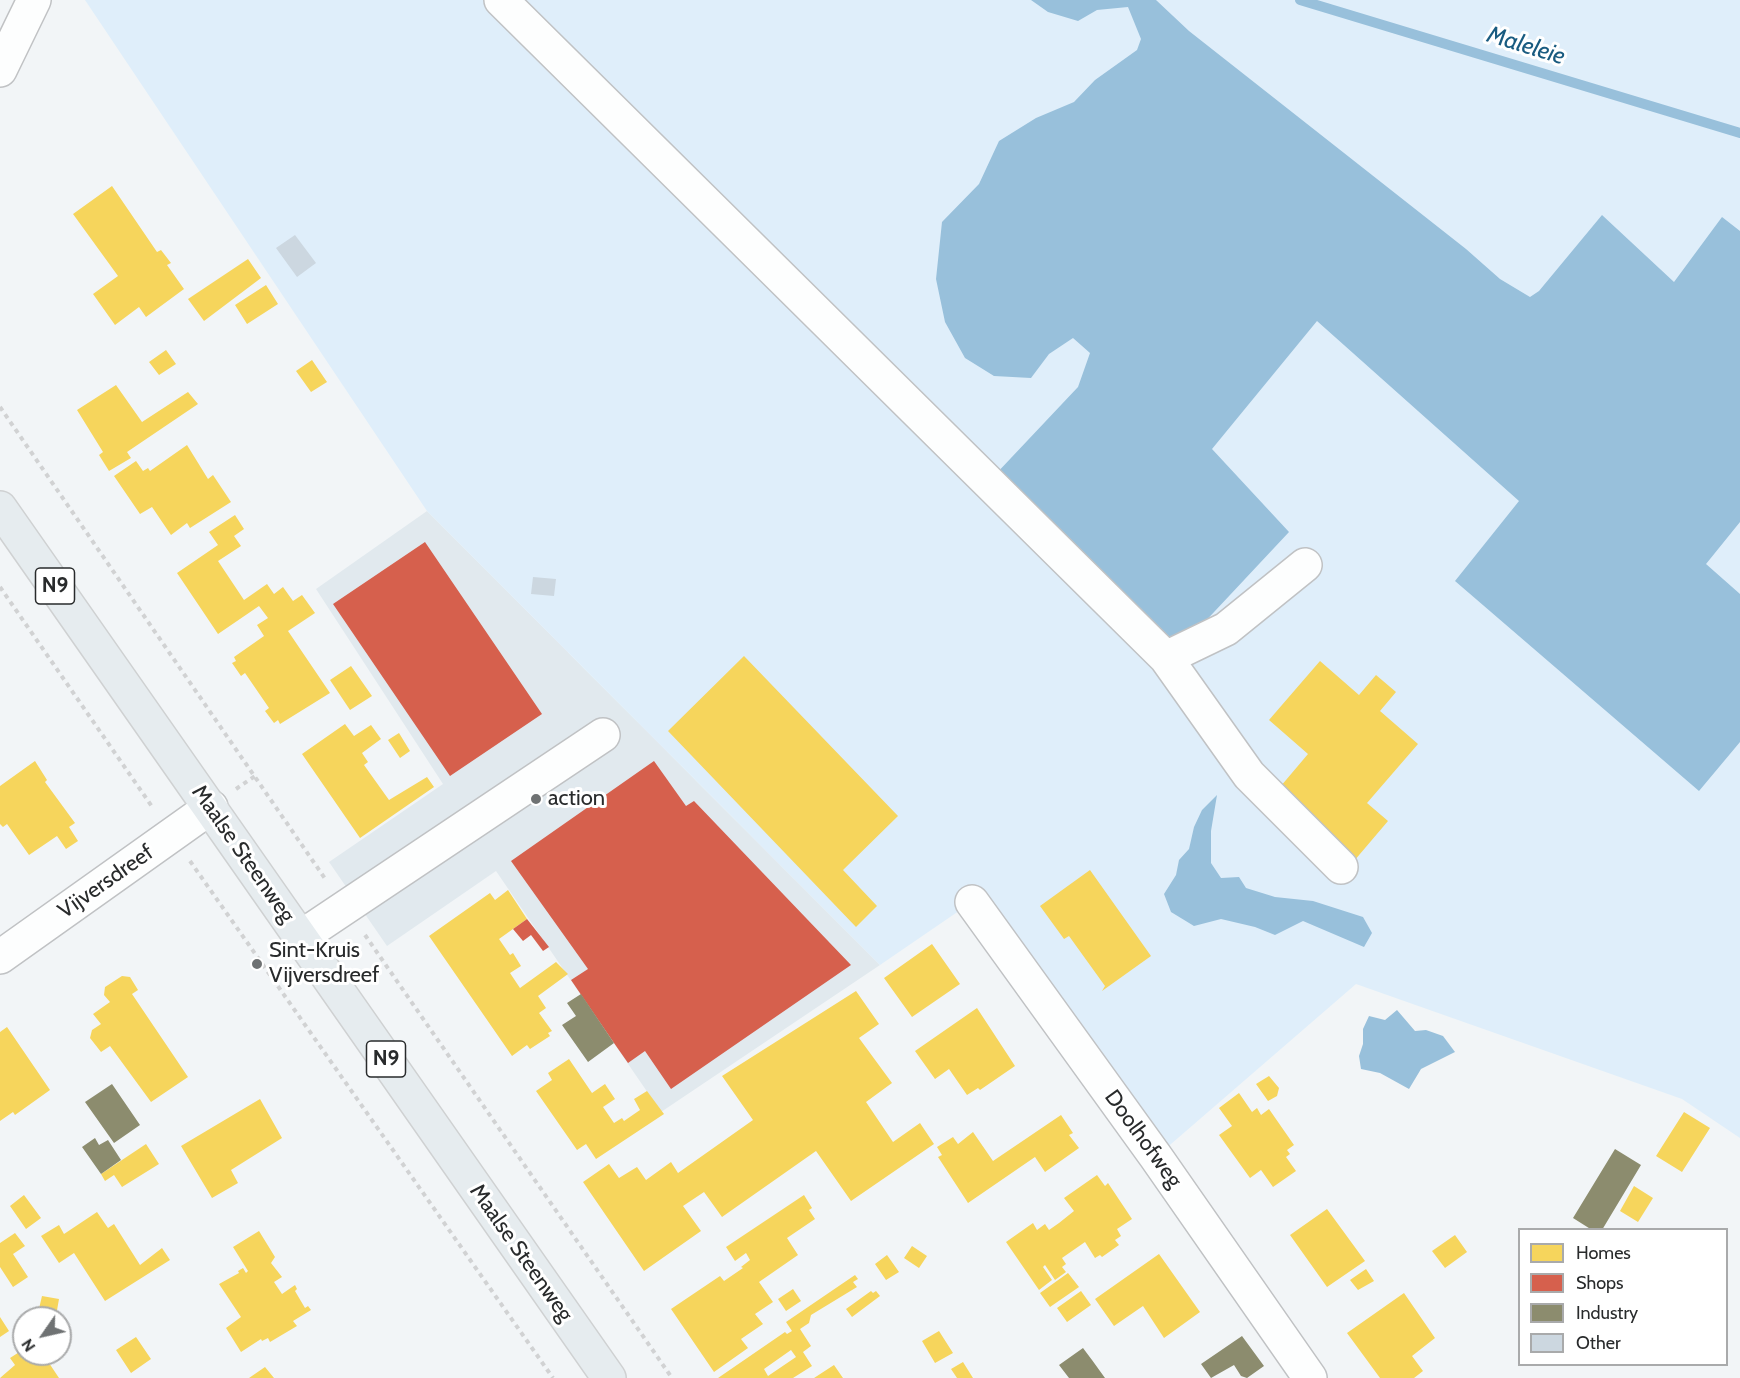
<!DOCTYPE html>
<html>
<head>
<meta charset="utf-8">
<style>
	body { margin:0 }
	#map { position:relative; width:1740px; height:1378px; overflow:hidden; background:#f2f5f7; font-family:Cabin,sans-serif }
	canvas { display:block }
	.legend { position:absolute; left:1518px; top:1228px; width:210px; height:138px; box-sizing:border-box; background:#fff; border:2px solid #a9aaab; margin:0; padding:8px 10px; list-style:none; font-size:18px; color:#292b2c }
	.legend li { display:flex; align-items:center; gap:12px; height:30px }
	.legend b { width:30px; border:2px solid #a9aaab }
	.north { position:absolute; left:12px; top:1306px; width:60px; height:60px; box-sizing:border-box; background:#fff; border:2px solid #a9aaab; border-radius:50%; rotate:236deg; font-size:16px; font-weight:700; line-height:24px; text-align:center; color:#292b2c }
	.north::after { content:''; display:block; margin:auto; width:21px; height:27px; background:#6f7273; clip-path:polygon(50% 0,100% 100%,50% 72%,0 100%) }
</style>
</head>
<body>
<div id="map">
<canvas width="1740" height="1378"></canvas>
<ul class="legend">
<li><b style="height:16px;background:#f6d55c"></b>Homes</li>
<li><b style="height:16px;background:#d6604d"></b>Shops</li>
<li><b style="height:16px;background:#8c8c6e"></b>Industry</li>
<li><b style="height:16px;background:#ccd7e0"></b>Other</li>
</ul>
<div class="north">N</div>
</div>
<script>
const c = document.querySelector('canvas').getContext('2d');
c.lineJoin = 'round';
function paint(path, color) { c.fillStyle = color; c.fill(path, 'evenodd'); }
const toPath = rows => new Path2D(rows.map(r => 'M' + r).join(''));
function trace(path, color, width, dash) { c.strokeStyle = color; c.lineWidth = width; c.lineCap = dash ? 'butt' : 'round'; c.setLineDash(dash || []); c.stroke(path); }
function label(font, color, halo, rows, align = 'center') {
  c.font = font + ' Cabin,sans-serif'; c.lineWidth = 6; c.setLineDash([]); c.textBaseline = 'middle'; c.strokeStyle = halo; c.fillStyle = color; for (const [text, x, y, turn = 0] of rows) {
    c.save(); c.translate(x, y); c.rotate((+turn || 0) * Math.PI / 180); c.textAlign = isNaN(turn) ? turn : align; if (halo) c.strokeText(text, 0, 0); c.fillText(text, 0, 0); c.restore();
  }
}
paint(toPath([
	[427,511,880,965,661,1112,496,871,387,946,329,862,443,784,316,589]
]), '#e1e9ee');
paint(toPath([
	[85,0,1740,0,1740,1138,1682,1099,1356,984,1156,1157,972,902,880,965,427,511]
]), '#dfeefa');
paint(toPath([
	[1031,0,1156,0,1189,31,1466,249,1500,279,1530,297,1539,291,1602,215,1674,282,1722,217,1740,231,1740,522,1706,564,1740,594,1740,742,1699,791,1455,581,1519,501,1317,321,1212,449,1289,532,1200,627,1176,645,994,476,1078,387,1090,353,1073,338,1049,354,1031,378,994,376,965,358,945,322,936,279,942,222,979,184,999,141,1036,118,1074,102,1095,80,1137,50,1141,39,1128,7,1097,10,1078,21,1048,12],
	[1217,795,1211,831,1211,863,1221,878,1239,877,1246,888,1275,897,1313,901,1363,917,1372,933,1364,947,1303,921,1275,935,1255,927,1221,919,1194,926,1171,912,1164,894,1176,875,1179,860,1189,849,1194,827,1202,810],
	[1397,1010,1415,1031,1426,1030,1443,1036,1455,1052,1421,1069,1409,1089,1380,1073,1361,1069,1359,1056,1363,1044,1363,1029,1369,1016,1385,1020]
]), '#98c0db');
paint(toPath([
	[112,186,157,252,161,250,171,263,167,265,184,289,146,317,139,307,115,325,93,294,118,276,73,214],
	[248,259,261,278,204,321,188,299],
	[266,285,278,304,247,324,235,305],
	[166,350,176,364,159,375,149,362],
	[312,360,327,382,311,392,296,371],
	[116,385,142,422,188,392,198,404,127,452,131,458,109,471,99,455,103,452,77,410],
	[187,445,208,479,213,475,231,502,190,528,187,523,171,535,152,507,140,514,114,476,136,461,143,471,148,468,150,471],
	[235,515,244,529,234,536,241,546,218,561,244,600,267,584,274,594,283,587,293,601,302,595,315,613,288,631,330,693,280,724,278,720,274,723,265,711,269,708,245,673,241,676,232,663,236,661,234,657,264,636,257,625,268,618,259,606,218,634,177,573,218,545,209,532],
	[744,656,898,816,843,870,877,906,856,927,668,731],
	[1320,661,1359,695,1376,675,1396,692,1380,711,1418,744,1367,803,1388,821,1354,861,1275,793,1308,754,1269,720],
	[351,666,372,696,350,710,330,680],
	[345,724,354,736,371,725,381,739,362,753,368,762,364,765,389,800,427,777,434,787,360,838,302,754],
	[399,733,410,751,400,758,388,740],
	[35,761,47,780,45,782,75,823,69,827,78,841,66,849,57,836,29,855,7,824,3,827,0,824,0,786],
	[1090,870,1151,956,1102,991,1105,986,1069,936,1064,939,1040,906],
	[508,890,527,919,499,939,510,955,513,953,521,966,510,973,520,988,556,962,568,974,538,996,546,1008,539,1013,552,1031,548,1033,550,1036,530,1049,527,1045,512,1056,429,936,490,893,495,900],
	[932,944,960,984,912,1017,884,978],
	[122,976,130,977,138,990,132,994,188,1077,151,1102,110,1046,101,1052,90,1038,92,1030,101,1024,93,1014,110,1002,104,995,105,987],
	[856,991,879,1024,859,1038,892,1083,866,1102,893,1142,920,1123,934,1144,851,1201,816,1151,722,1217,704,1192,683,1206,701,1231,644,1271,583,1182,609,1164,619,1178,637,1167,646,1180,671,1162,678,1173,753,1120,722,1076],
	[977,1008,1015,1066,980,1090,978,1088,967,1095,949,1069,935,1079,915,1051],
	[7,1027,50,1090,15,1115,13,1112,0,1121,0,1032],
	[569,1059,592,1093,605,1084,615,1099,603,1107,614,1123,622,1118,624,1121,640,1110,634,1099,647,1091,664,1114,596,1159,586,1144,577,1150,536,1091,552,1080,548,1073],
	[1269,1076,1279,1088,1277,1096,1268,1101,1256,1084],
	[1239,1093,1252,1112,1257,1108,1261,1115,1269,1109,1294,1145,1287,1150,1290,1154,1286,1157,1296,1171,1273,1187,1261,1170,1250,1178,1219,1135,1232,1126,1219,1108],
	[260,1099,282,1138,231,1170,238,1183,212,1198,181,1146],
	[1684,1112,1710,1128,1682,1172,1656,1156],
	[1061,1115,1073,1133,1069,1135,1079,1148,1045,1172,1035,1157,968,1203,938,1157,942,1155,937,1147,953,1137,958,1144,973,1132,993,1161],
	[146,1144,159,1164,122,1187,114,1175,105,1181,101,1174],
	[1097,1175,1105,1186,1108,1183,1132,1219,1117,1229,1121,1236,1115,1240,1119,1245,1102,1257,1100,1255,1095,1258,1085,1242,1062,1258,1066,1264,1062,1267,1066,1272,1055,1280,1045,1265,1043,1267,1052,1280,1039,1290,1006,1242,1033,1223,1037,1230,1045,1224,1049,1230,1059,1223,1074,1211,1064,1198],
	[1634,1186,1653,1198,1638,1222,1620,1211],
	[24,1195,41,1218,26,1229,10,1206],
	[804,1195,812,1208,809,1210,815,1219,787,1238,798,1255,759,1282,773,1302,755,1314,763,1324,741,1339,748,1348,714,1372,671,1309,720,1276,724,1281,743,1268,741,1267,750,1260,746,1253,735,1261,726,1247],
	[1327,1209,1365,1261,1327,1287,1290,1235],
	[97,1212,108,1228,114,1224,140,1265,162,1248,170,1260,105,1301,74,1253,59,1263,41,1236,59,1225,64,1234],
	[259,1231,275,1257,271,1263,282,1277,274,1282,282,1294,295,1285,297,1289,295,1291,305,1308,308,1306,311,1310,293,1321,297,1326,270,1342,268,1338,262,1341,261,1339,241,1352,226,1328,241,1317,219,1284,239,1273,238,1271,243,1268,246,1273,248,1271,233,1247],
	[15,1233,25,1246,13,1254,28,1277,13,1287,0,1267,0,1243],
	[1455,1235,1467,1252,1445,1268,1432,1251],
	[912,1246,927,1256,919,1268,904,1258],
	[1159,1254,1200,1312,1164,1338,1143,1306,1114,1326,1095,1299],
	[887,1255,899,1272,886,1280,875,1264],
	[1366,1269,1374,1281,1358,1290,1350,1280],
	[1068,1273,1079,1287,1050,1307,1040,1293],
	[855,1275,858,1279,853,1282,857,1287,811,1315,809,1323,800,1329,811,1346,803,1352,812,1366,793,1378,718,1378,785,1332,787,1334,792,1331,786,1322],
	[791,1350,796,1357,768,1376,764,1369],
	[793,1289,801,1301,786,1311,778,1299],
	[871,1291,873,1293,876,1291,880,1296,852,1317,846,1309],
	[1081,1291,1091,1305,1067,1322,1057,1308],
	[1404,1293,1435,1338,1412,1356,1423,1371,1414,1378,1380,1378,1347,1333],
	[42,1296,59,1299,56,1316,38,1313],
	[0,1317,9,1331,0,1337],
	[939,1331,953,1353,935,1363,922,1341],
	[136,1337,151,1359,131,1373,116,1350],
	[24,1349,24,1354,43,1354,59,1378,0,1378,15,1365,10,1358],
	[963,1362,973,1378,957,1378,951,1369],
	[834,1365,843,1378,814,1378],
	[265,1367,274,1378,249,1378]
]), '#f6d55c');
paint(toPath([
	[425,542,542,714,450,776,333,604],
	[654,761,686,806,694,801,851,965,671,1089,645,1051,628,1063,614,1043,571,980,588,969,511,861],
	[527,919,549,947,543,951,531,935,523,941,513,929]
]), '#d6604d');
paint(toPath([
	[581,994,614,1043,588,1062,562,1025,576,1016,567,1003],
	[112,1084,140,1125,114,1143,85,1102],
	[95,1138,99,1145,108,1140,121,1160,101,1174,82,1147],
	[1615,1149,1641,1165,1602,1230,1592,1230,1573,1218],
	[1242,1336,1264,1366,1247,1378,1241,1376,1234,1365,1211,1378,1201,1364],
	[1083,1348,1092,1360,1105,1378,1069,1378,1059,1365]
]), '#8c8c6e');
trace(toPath([
	[1300,0,1740,133]
]), '#98c0db', 10);
paint(toPath([
	[295,235,316,263,297,277,276,248],
	[533,577,556,579,554,596,531,594]
]), '#ccd7e0');
const minor = toPath([
	[501,0,1166,658],
	[0,70,34,0],
	[1305,565,1226,629,1166,658,1249,775,1341,867],
	[972,902,1156,1157,1310,1378],
	[301,937,603,735],
	[0,957,211,807]
]);
const major = toPath([
	[0,508,609,1378]
]);
trace(minor, '#c0c2c4', 36);
trace(major, '#cfd1d2', 36);
trace(toPath([
	[0,407,326,880],
	[0,587,153,808],
	[236,789,255,776],
	[190,861,553,1378],
	[365,935,672,1378]
]), '#d1d2d3', 4, [4.5, 4.5]);
trace(minor, '#fdfefe', 33);
trace(major, '#e6ecef', 33);
for (const [x, y, r, color] of [
	[536,799,6,"#6f7273"],
	[257,964,6,"#6f7273"]
]) { const dot = new Path2D(); dot.arc(x, y, r, 0, 2 * Math.PI); c.fillStyle = color; c.fill(dot); trace(dot, '#fff', 2); }
for (const [x, y, w] of [
	[55,586,39],
	[386,1059,39]
]) { const box = new Path2D(); box.roundRect(x - w / 2, y - 18, w, 36, 4.5); c.fillStyle = '#fff'; c.fill(box); trace(box, '#292b2c', 1.5); }
label('bold 21px', '#292b2c', null, [
	["N9",55,586],
	["N9",386,1059]
]);
label('22px', '#292b2c', '#fff', [
	["action",548,799],
	["Sint-Kruis",269,951],
	["Vijversdreef",269,976]
], 'left');
label('22px', '#292b2c', '#fff', [
	["Maalse Steenweg",243,854,55],
	["Vijversdreef",106,882,-35],
	["Doolhofweg",1143,1139,54],
	["Maalse Steenweg",521,1253,55]
]);
label('italic 24px', '#195b80', '#fff', [
	["Maleleie",1526,46,17]
]);
</script>
</body>
</html>
